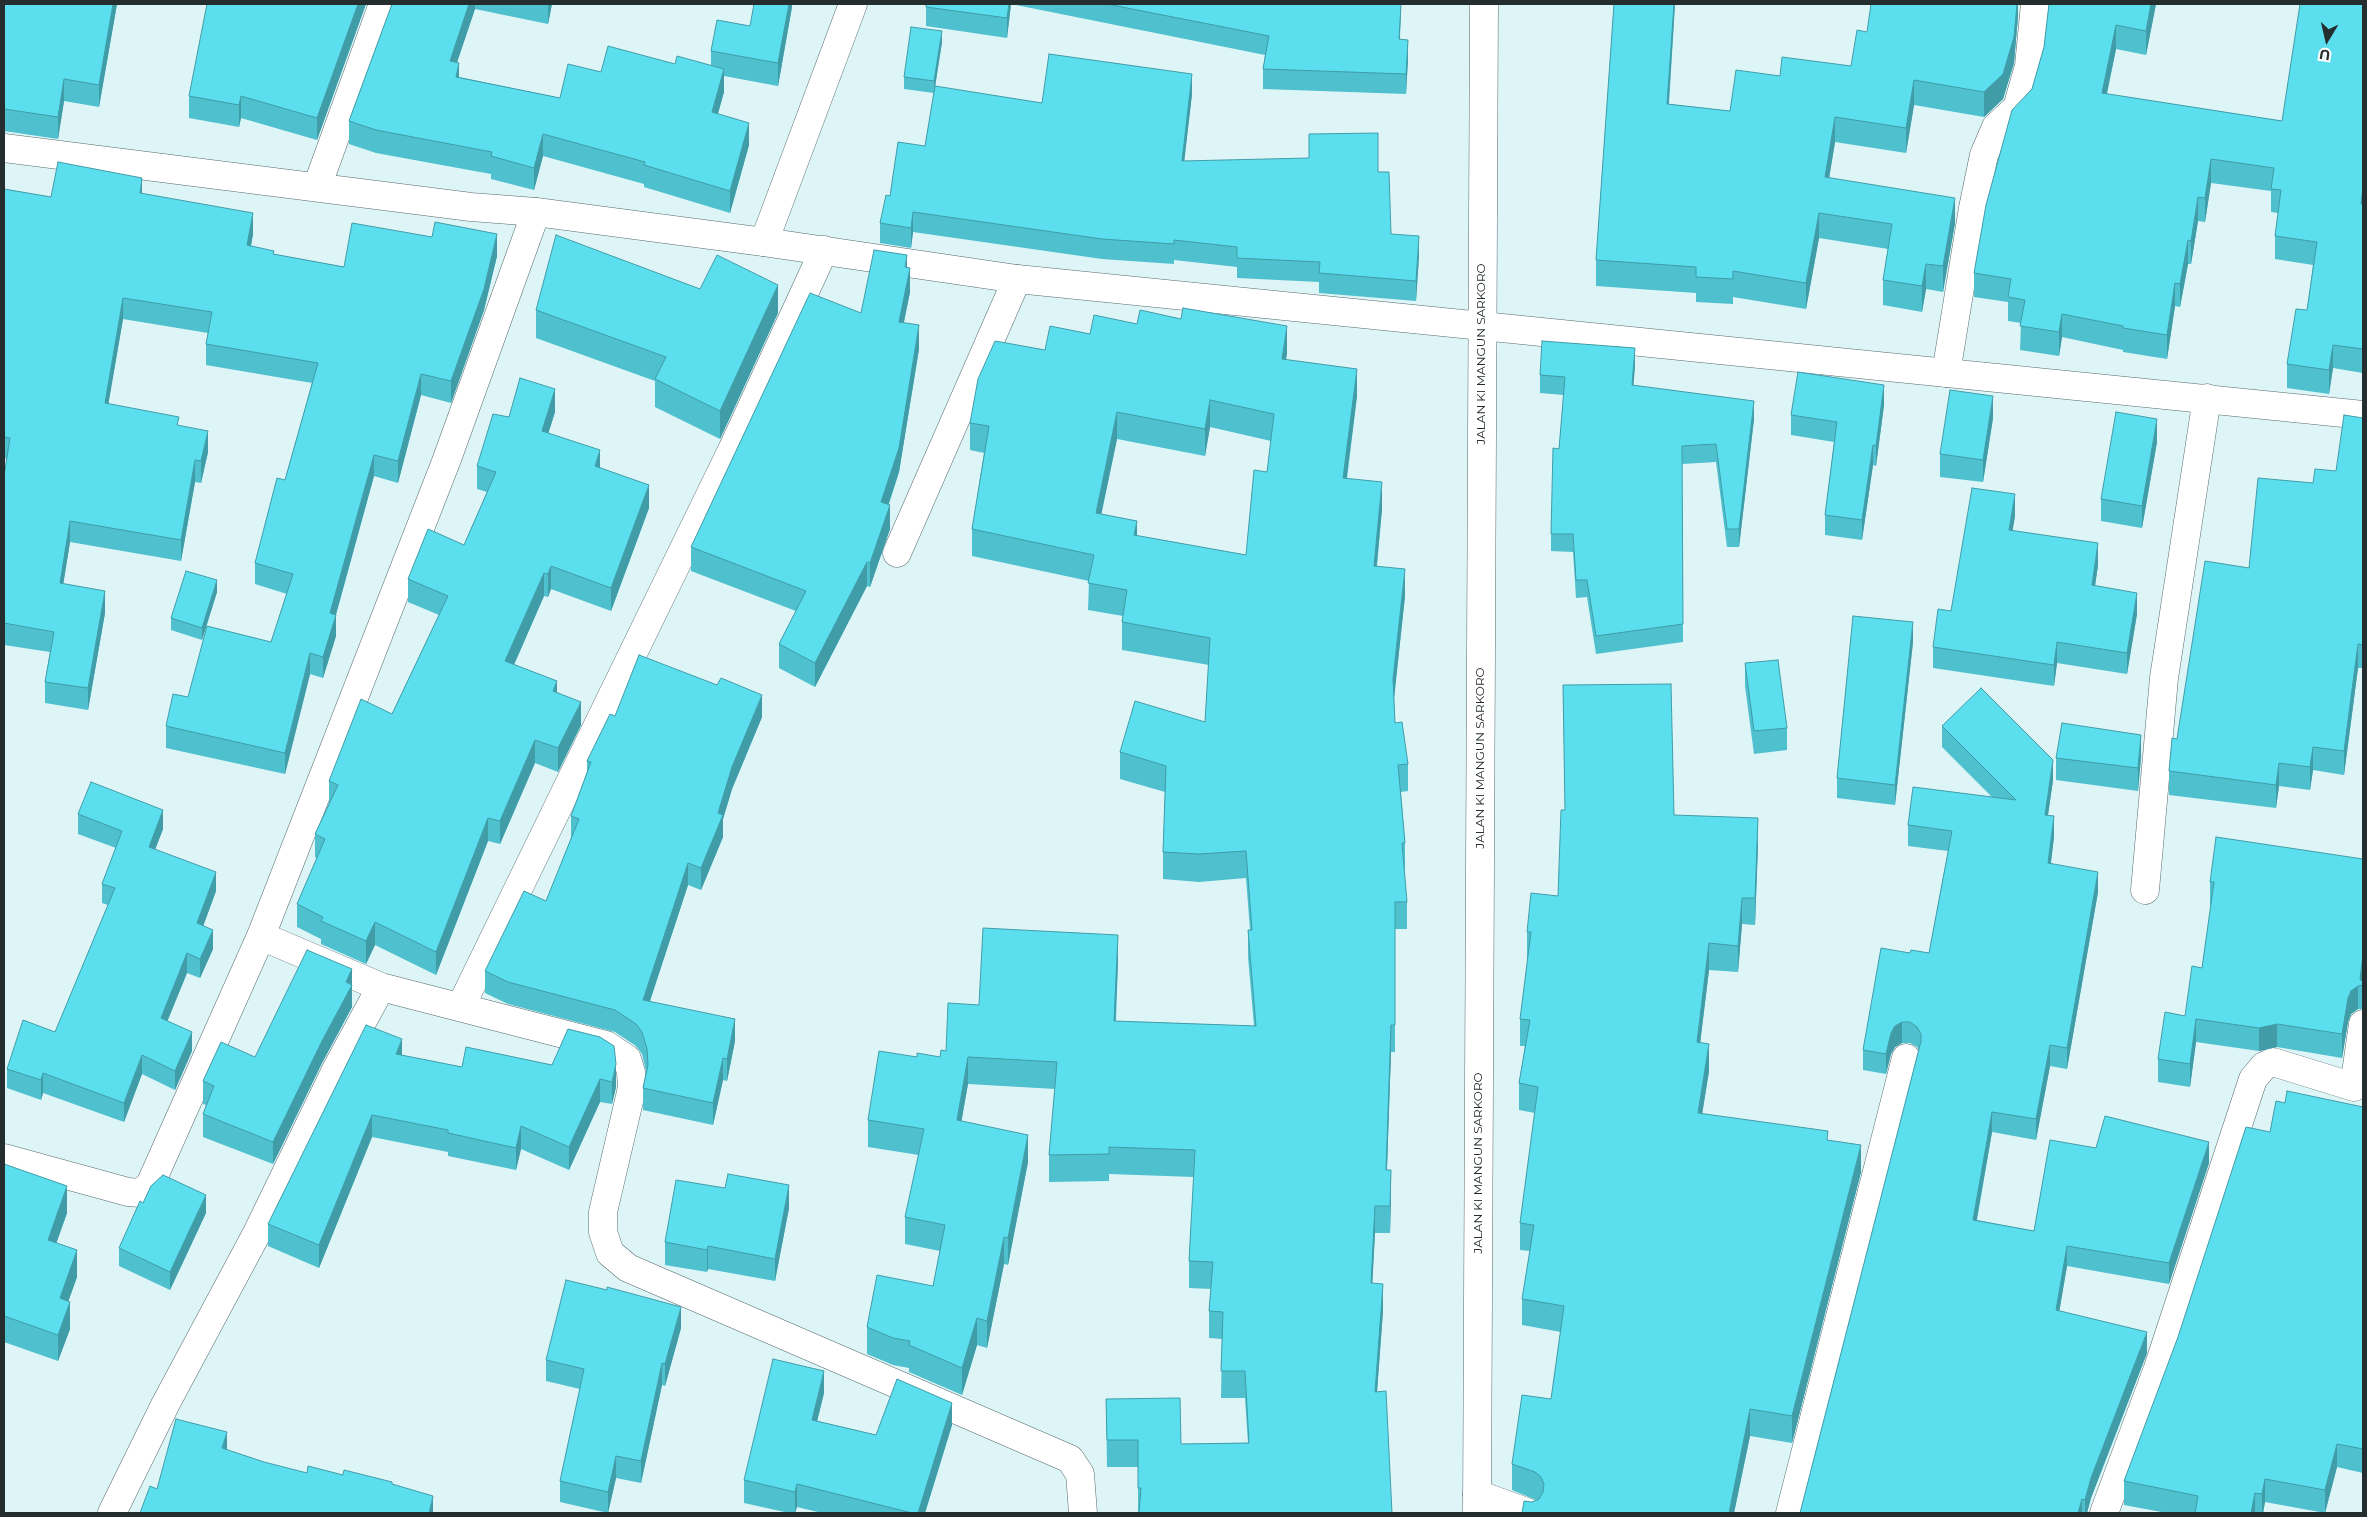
<!DOCTYPE html>
<html>
<head>
<meta charset="utf-8">
<style>
	body { margin:0 }
	#map { position:relative; width:2367px; height:1517px; overflow:hidden; background:#def5f8; font-family:Montserrat,sans-serif }
	canvas { display:block }
	.frame { position:absolute; inset:0; border:5px solid #252e2f; pointer-events:none }
	.north { position:absolute; left:2302px; top:15px; width:50px; height:50px; -webkit-text-stroke:4px #fff; paint-order:stroke; rotate:189deg; font-size:14px; font-weight:700; line-height:20px; text-align:center; color:#252e2f }
	.north::after { content:''; display:block; margin:auto; width:18px; height:22px; background:#252e2f; clip-path:polygon(50% 0,100% 100%,50% 72%,0 100%) }
</style>
</head>
<body>
<div id="map">
<canvas width="2367" height="1517"></canvas>
<div class="frame"></div>
<div class="north">U</div>
</div>
<script>
const c = document.querySelector('canvas').getContext('2d');
c.lineJoin = 'round';
const toPath = rows => new Path2D(rows.map(r => 'M' + r).join(''));
function trace(path, color, width, dash) { c.strokeStyle = color; c.lineWidth = width; c.lineCap = dash ? 'butt' : 'round'; c.setLineDash(dash || []); c.stroke(path); }
function paint(path, color) { c.fillStyle = color; c.fill(path, 'evenodd'); }
function label(font, color, halo, rows, align = 'center') {
  c.font = font + ' Montserrat,sans-serif'; c.lineWidth = 4; c.setLineDash([]); c.textBaseline = 'middle'; c.strokeStyle = halo; c.fillStyle = color; for (const [text, x, y, turn = 0] of rows) {
    c.save(); c.translate(x, y); c.rotate((+turn || 0) * Math.PI / 180); c.textAlign = isNaN(turn) ? turn : align; if (halo) c.strokeText(text, 0, 0); c.fillText(text, 0, 0); c.restore();
  }
}
const minor = toPath([
	[317,187,383,4],
	[764,242,853,4],
	[1946,373,1973,208,1984,155,1996,127,2017,108,2029,66,2035,4],
	[897,553,1017,279],
	[2145,890,2164,678,2207,398],
	[261,936,381,987,606,1045,627,1059,631,1072,632,1088,603,1212,603,1232,610,1253,628,1268,1070,1459,1080,1474,1083,1513],
	[461,1006,732,450,824,250],
	[4,1158,128,1192,140,1193,150,1185,261,936,447,459,536,212],
	[1477,1494,1529,1513],
	[112,1513,165,1405,257,1233,336,1070,381,987],
	[1790,1513,1906,1058],
	[2104,1513,2157,1371,2253,1079,2264,1066,2273,1062,2354,1087,2363,1024]
]);
const tertiary = toPath([
	[4,148,471,207,536,212,764,242,1017,279,2363,415]
]);
const secondary = toPath([
	[1477,1513,1484,4]
]);
trace(minor, '#556a6c', 29);
trace(tertiary, '#556a6c', 29);
trace(secondary, '#556a6c', 29);
trace(minor, '#fff', 28);
trace(tertiary, '#fff', 28);
trace(secondary, '#fff', 28);
paint(toPath([
	[4,4,117,4,99,107,64,101,58,139,4,131],
	[366,4,317,140,241,118,239,127,189,118,189,96],
	[392,4,552,4,548,24,475,9,457,62,459,77,560,98,601,72,675,64,711,66,711,51,750,26,792,4,792,7,778,86,724,76,724,92,718,114,749,145,730,213,644,187,644,184,543,156,534,190,491,179,491,174,376,153,349,144,349,121],
	[926,4,1401,4,1400,39,1408,59,1406,94,1263,89,1263,69,1265,55,1011,4,1007,38,926,26],
	[1614,4,1675,4,1669,104,1730,111,1780,76,1851,66,1867,32,2018,4,2018,16,2014,63,2003,99,1984,117,1914,105,1906,153,1835,142,1829,178,1955,223,1943,292,1926,289,1922,312,1883,305,1883,280,1888,249,1819,238,1806,309,1733,297,1733,304,1696,302,1696,293,1596,286,1596,260],
	[2049,4,2156,4,2146,55,2116,49,2107,94,2282,121,2363,4,2363,373,2333,368,2329,394,2287,388,2287,364,2307,310,2313,265,2275,259,2275,236,2278,213,2271,212,2271,191,2211,183,2205,222,2198,221,2191,264,2188,264,2180,307,2175,306,2167,359,2123,352,2123,350,2062,337,2059,356,2020,350,2021,323,2008,321,2008,302,1974,297,1974,273,2032,89,2044,47],
	[942,42,935,87,1042,103,1192,94,1184,161,1378,172,1391,234,1419,256,1416,301,1319,293,1319,282,1237,278,1237,267,1174,260,1174,264,1102,259,913,232,911,248,880,243,880,223,890,196,925,146,934,93,904,89,904,77],
	[4,189,51,197,142,193,253,234,251,246,274,254,344,267,497,256,484,310,451,403,421,395,398,483,374,476,336,615,336,636,323,678,310,674,285,774,166,748,166,726,188,697,271,642,287,594,255,584,255,563,285,480,312,383,206,365,206,344,208,333,123,319,108,404,179,425,208,452,201,483,195,482,181,561,70,542,63,584,105,613,88,710,45,703,45,682,50,652,4,645,4,476,7,459,4,458],
	[907,267,910,292,904,322,919,349,899,472,889,504,890,529,870,587,867,586,815,687,779,668,779,644,796,611,691,571,691,547,861,313],
	[700,289,778,313,720,439,655,407,655,381,536,338,536,310],
	[1090,334,1287,353,1286,359,1357,396,1347,479,1382,509,1377,566,1405,596,1394,700,1395,723,1408,764,1408,791,1401,792,1405,843,1405,870,1404,870,1407,902,1407,929,1395,929,1395,1052,1391,1052,1387,1170,1391,1197,1390,1233,1375,1233,1372,1283,1383,1311,1377,1392,1392,1513,1138,1513,1138,1467,1107,1467,1106,1399,1181,1444,1248,1443,1245,1398,1221,1398,1222,1339,1209,1338,1209,1311,1211,1289,1189,1288,1189,1261,1194,1177,1109,1174,1109,1181,1049,1182,1049,1155,1055,1089,968,1084,961,1121,1028,1162,1008,1265,1004,1264,987,1348,977,1345,962,1395,909,1372,909,1368,893,1365,867,1354,867,1327,933,1286,940,1251,905,1244,905,1217,919,1155,868,1147,868,1120,917,1057,940,1057,946,1051,979,1005,1118,962,1116,1021,1254,1026,1248,957,1248,930,1250,930,1246,878,1199,882,1163,879,1163,852,1165,792,1120,779,1120,752,1205,722,1209,665,1122,650,1122,622,1123,616,1088,610,1089,581,972,556,972,529,984,453,970,450,970,423,1045,350],
	[1210,427,1271,441,1267,472,1246,555,1137,536,1101,514,1117,439,1205,456],
	[1635,366,1633,385,1754,419,1739,547,1727,547,1716,462,1682,464,1683,642,1596,654,1587,597,1576,598,1573,552,1551,551,1551,534,1564,395,1540,393,1540,375],
	[1884,405,1876,466,1873,465,1862,540,1825,535,1825,515,1834,442,1791,435,1791,415],
	[555,412,548,433,600,467,649,508,611,611,551,589,548,597,544,596,514,665,557,693,581,725,558,772,535,763,500,844,488,841,436,975,375,945,366,964,321,944,321,939,297,927,297,904,317,858,315,857,315,834,329,804,329,781,392,714,439,615,408,602,408,579,464,545,487,492,477,489,477,466,509,417],
	[1993,418,1983,482,1940,477,1940,454],
	[2363,418,2363,668,2358,668,2344,775,2313,770,2310,790,2279,786,2276,808,2169,795,2169,771,2177,739,2249,568,2313,483,2336,471],
	[2157,442,2142,528,2101,521,2101,499],
	[2015,516,2012,531,2098,565,2095,586,2137,614,2127,674,2057,663,2054,686,1933,668,1933,647,1951,611],
	[217,592,202,640,171,630,171,618],
	[1913,642,1895,805,1837,798,1837,778],
	[1745,663,1787,728,1787,750,1754,754,1745,686],
	[1563,685,1674,815,1758,845,1755,925,1742,924,1738,972,1709,970,1700,1043,1709,1071,1702,1114,1828,1140,1861,1172,1792,1443,1750,1436,1734,1513,1522,1513,1532,1502,1536,1500,1512,1490,1512,1464,1551,1399,1561,1332,1522,1325,1522,1299,1530,1251,1520,1250,1520,1223,1535,1113,1519,1110,1519,1083,1525,1046,1520,1046,1520,1019,1528,959,1527,959,1527,932,1558,896,1565,810],
	[615,716,762,717,732,789,723,819,723,837,701,890,688,885,650,1001,735,1041,727,1081,723,1080,713,1125,643,1110,643,1088,646,1071,642,1054,636,1046,615,1032,508,1004,485,993,485,971,546,901,571,838,571,816,587,772,587,761],
	[1942,726,2053,780,2048,815,2054,837,2051,863,2098,892,2067,1069,2050,1066,2036,1140,1992,1132,1977,1220,2034,1231,2096,1148,2209,1163,2169,1284,2067,1266,2059,1311,2147,1353,2091,1498,2087,1513,1800,1513,1919,1050,1917,1047,1910,1043,1902,1043,1895,1047,1891,1054,1886,1074,1863,1070,1863,1050,1910,953,1929,953,1948,851,1908,846,1908,825,1992,797,1942,747],
	[2141,757,2138,791,2056,780,2056,758],
	[78,814,163,829,155,849,216,891,203,926,213,949,200,978,187,973,167,1021,192,1051,175,1090,142,1074,124,1122,43,1093,41,1100,7,1088,7,1069,55,1032,108,905,102,903,102,884,116,848,78,834],
	[2363,859,2363,1009,2358,1009,2351,1014,2348,1022,2342,1058,2277,1047,2259,1051,2196,1042,2190,1087,2158,1082,2158,1059,2185,1016,2202,968,2211,905,2210,905,2210,882],
	[352,969,352,1007,322,1063,273,1164,203,1137,203,1114,206,1105,203,1104,203,1081,255,1057],
	[568,1029,616,1087,612,1104,600,1102,569,1170,521,1149,516,1170,448,1156,448,1152,372,1137,319,1268,268,1246,268,1224,402,1056,462,1067,552,1065],
	[2285,1103,2363,1107,2363,1473,2337,1467,2325,1513,2265,1502,2263,1513,2167,1513,2124,1505,2124,1481,2270,1132],
	[4,1164,67,1213,56,1243,77,1277,68,1301,70,1329,58,1361,4,1342],
	[725,1188,789,1208,775,1281,708,1269,707,1272,665,1265,665,1242],
	[143,1203,206,1213,170,1290,119,1266,119,1248],
	[681,1328,665,1386,662,1385,641,1483,616,1478,608,1513,560,1502,560,1481,580,1389,546,1381,546,1360],
	[824,1393,817,1421,876,1435,952,1425,925,1513,822,1513,797,1507,795,1513,789,1513,744,1503,744,1480]
]), '#4ec0ce');
paint(toPath([
	[113,4,117,4,99,107,99,85],
	[358,4,366,4,317,140,317,118],
	[469,4,475,4,475,9,450,83,450,61],
	[548,4,552,4,548,24],
	[789,4,792,4,792,7,778,86,778,63],
	[1009,4,1011,4,1007,38,1007,18],
	[1401,4,1399,59,1399,39],
	[1674,4,1675,4,1667,129,1667,104],
	[2017,4,2018,4,2018,16,2014,63,2003,99,1984,117,1984,92],
	[2151,4,2156,4,2146,55,2146,31],
	[2116,25,2116,49,2102,116,2102,93],
	[942,31,942,42,934,93,934,81],
	[1408,40,1408,59,1406,94,1406,74],
	[459,63,459,85,456,77],
	[724,69,724,92,712,134,712,112],
	[1192,74,1192,94,1182,181,1182,161],
	[64,79,64,101,58,139,58,117],
	[1914,80,1914,105,1906,153,1906,128],
	[241,96,241,118,239,127,239,105],
	[1835,117,1835,142,1825,203,1825,177],
	[749,123,749,145,730,213,730,191],
	[543,134,543,156,534,190,534,168],
	[2211,159,2211,183,2205,222,2205,198],
	[142,178,142,199,140,193],
	[2363,187,2363,211,2361,204],
	[2198,197,2198,221,2191,264,2191,241],
	[1955,198,1955,223,1943,292,1943,266],
	[913,212,913,232,911,248,911,228],
	[253,213,253,234,247,267,247,245],
	[1819,213,1819,238,1806,309,1806,283],
	[497,234,497,256,484,310,451,403,451,381],
	[1419,236,1419,256,1416,301,1416,281],
	[2188,240,2188,264,2180,307,2180,284],
	[907,255,907,279,910,268,910,292,899,346,899,322],
	[1926,264,1926,289,1922,312,1922,286],
	[2175,283,2175,306,2167,359,2167,335],
	[778,285,778,313,720,439,720,411],
	[123,298,123,319,105,424,105,403],
	[2062,314,2062,337,2059,356,2059,332],
	[919,325,919,349,899,472,881,526,881,502],
	[1287,326,1287,353,1282,386,1282,359],
	[2333,345,2333,368,2329,394,2329,370],
	[1635,348,1635,366,1632,403,1632,385],
	[1357,369,1357,396,1343,505,1343,478],
	[421,374,421,395,398,483,398,461],
	[1884,385,1884,405,1876,466,1876,446],
	[555,389,555,412,542,454,542,431],
	[1993,396,1993,418,1983,482,1983,460],
	[1210,400,1210,427,1205,456,1205,429],
	[1754,401,1754,419,1739,547,1739,529],
	[1117,412,1117,439,1096,540,1096,513],
	[2157,419,2157,442,2142,528,2142,506],
	[208,431,208,452,201,483,201,461],
	[1873,445,1873,465,1862,540,1862,520],
	[600,450,600,473,595,466],
	[374,455,374,476,331,632,336,615,336,636,323,678,323,657,330,613],
	[195,460,195,482,181,561,181,540],
	[1382,482,1382,509,1374,593,1374,566],
	[649,485,649,508,611,611,611,588],
	[2015,494,2015,516,2009,552,2009,530],
	[890,505,890,529,870,587,870,563],
	[70,521,70,542,60,605,60,583],
	[1137,521,1137,548,1134,535],
	[2098,543,2098,565,2092,606,2092,585],
	[867,562,867,586,815,687,815,663],
	[551,566,551,589,548,597,548,574],
	[1405,569,1405,596,1393,706,1393,679],
	[544,573,544,596,505,685,505,661],
	[217,580,217,592,202,640,202,628],
	[105,591,105,613,88,710,88,688],
	[2137,593,2137,614,2127,674,2127,653],
	[1913,622,1913,642,1895,805,1895,785],
	[2057,642,2057,663,2054,686,2054,665],
	[2358,644,2358,668,2344,775,2344,751],
	[310,653,310,674,285,774,285,753],
	[557,681,557,704,553,691],
	[762,695,762,717,732,789,723,819,723,837,701,890,701,868,718,813,732,767],
	[581,702,581,725,558,772,558,748],
	[2141,735,2141,757,2138,791,2138,768],
	[535,740,535,763,500,844,500,821],
	[2313,747,2313,770,2310,790,2310,767],
	[2053,760,2053,780,2045,836,2045,815],
	[2279,763,2279,786,2276,808,2276,785],
	[163,810,163,829,149,866,149,847],
	[2054,816,2054,837,2048,884,2048,863],
	[488,818,488,841,436,975,436,952],
	[1758,818,1758,845,1755,925,1755,898],
	[688,863,688,885,643,1022,643,1000],
	[216,872,216,891,197,943,197,923],
	[2098,872,2098,892,2067,1069,2067,1048],
	[1742,898,1742,924,1738,972,1738,946],
	[375,922,375,945,366,964,366,941],
	[213,930,213,949,200,978,200,959],
	[1118,935,1118,962,1114,1048,1114,1021],
	[1709,943,1709,970,1697,1069,1697,1042],
	[187,953,187,973,161,1037,161,1018],
	[2363,954,2363,978,2362,986,2360,980],
	[352,969,352,1007,322,1063,273,1164,273,1142],
	[2358,986,2358,1009,2351,1014,2348,1022,2342,1058,2342,1034,2348,998,2351,991],
	[735,1019,735,1041,727,1081,727,1059],
	[2196,1019,2196,1042,2190,1087,2190,1064],
	[1902,1022,1902,1043,1895,1047,1891,1054,1886,1074,1886,1054,1891,1033,1895,1026],
	[2277,1024,2277,1047,2259,1051,2259,1028],
	[1391,1025,1391,1052,1386,1197,1386,1170],
	[192,1032,192,1051,175,1090,175,1071],
	[402,1039,402,1062,396,1054],
	[1709,1044,1709,1071,1698,1140,1698,1113],
	[2050,1045,2050,1066,2036,1140,2036,1119],
	[142,1055,142,1074,124,1122,124,1103],
	[968,1057,968,1084,957,1147,957,1120],
	[723,1058,723,1080,713,1125,713,1103],
	[616,1064,616,1087,612,1104,612,1082],
	[43,1073,43,1093,41,1100,41,1080],
	[600,1079,600,1102,569,1170,569,1147],
	[1992,1112,1992,1132,1973,1240,1973,1220],
	[372,1115,372,1137,319,1268,319,1245],
	[521,1126,521,1149,516,1170,516,1148],
	[1028,1135,1028,1162,1008,1265,1008,1238],
	[2209,1142,2209,1163,2169,1284,2169,1263],
	[1861,1145,1861,1172,1792,1443,1792,1416],
	[1391,1170,1391,1197,1390,1233,1390,1206],
	[789,1185,789,1208,775,1281,775,1259],
	[67,1186,67,1213,48,1267,48,1240],
	[206,1195,206,1213,170,1290,170,1272],
	[1375,1206,1375,1233,1371,1310,1371,1283],
	[1004,1237,1004,1264,987,1348,987,1321],
	[708,1246,708,1269,707,1272,707,1250],
	[2067,1246,2067,1266,2056,1331,2056,1310],
	[77,1250,77,1277,60,1325,60,1298],
	[1383,1284,1383,1311,1375,1419,1375,1392],
	[70,1302,70,1329,58,1361,58,1335],
	[681,1307,681,1328,665,1386,665,1364],
	[977,1318,977,1345,962,1395,962,1368],
	[2147,1332,2147,1353,2091,1498,2087,1513,2085,1513,2085,1500,2091,1478],
	[662,1363,662,1385,641,1483,641,1461],
	[824,1371,824,1393,812,1442,812,1420],
	[952,1403,952,1425,925,1513,918,1513],
	[1750,1409,1750,1436,1734,1513,1729,1513],
	[227,1432,227,1454,222,1448],
	[2337,1444,2337,1467,2325,1513,2325,1490],
	[616,1456,616,1478,608,1513,608,1492],
	[2265,1479,2265,1502,2263,1513,2262,1513,2262,1494],
	[797,1484,797,1507,795,1513,795,1492],
	[2255,1493,2255,1513,2251,1513],
	[433,1496,433,1513,429,1513],
	[2082,1499,2082,1513,2078,1513]
]), '#409ca7');
const building = toPath([
	[4,4,113,4,99,85,64,79,58,117,4,109,4,4],
	[207,4,358,4,317,118,241,96,239,105,189,96,207,4],
	[392,4,469,4,450,61,459,63,456,77,560,98,568,64,601,72,608,46,675,64,677,56,724,69,712,112,749,123,730,191,644,165,645,162,543,134,534,168,491,156,492,152,376,130,349,121,392,4],
	[754,4,789,4,778,63,711,51,717,20,750,26,754,4],
	[926,4,1009,4,1007,18,926,7,926,4],
	[1107,4,1401,4,1399,39,1408,40,1406,74,1263,69,1269,36,1107,4],
	[1614,4,1674,4,1667,104,1730,111,1736,70,1780,76,1782,57,1851,66,1857,30,1867,32,1871,4,2017,4,2014,37,2003,74,1984,92,1914,80,1906,128,1835,117,1825,177,1955,198,1943,266,1926,264,1922,286,1883,280,1892,224,1819,213,1806,283,1733,271,1733,279,1696,277,1696,267,1596,260,1614,4],
	[2049,4,2151,4,2146,31,2116,25,2102,93,2282,121,2300,4,2363,4,2363,187,2361,204,2363,204,2363,349,2333,345,2329,370,2287,364,2296,309,2307,310,2317,242,2275,236,2281,190,2271,189,2274,168,2211,159,2205,198,2198,197,2191,241,2188,240,2180,284,2175,283,2167,335,2123,328,2123,326,2062,314,2059,332,2020,326,2025,300,2008,297,2011,279,1974,273,1986,205,2012,110,2032,89,2044,47,2049,4],
	[911,27,942,31,934,81,904,77,911,27],
	[1049,54,1192,74,1182,161,1309,158,1309,134,1378,133,1378,172,1389,172,1391,234,1419,236,1416,281,1319,273,1320,262,1237,258,1237,247,1174,240,1174,244,1102,239,913,212,911,228,880,223,886,195,890,196,898,142,925,146,935,86,1042,103,1049,54],
	[58,162,142,178,140,193,253,213,247,245,274,251,273,254,344,267,352,223,432,237,435,222,497,234,484,289,451,381,421,374,398,461,374,455,330,613,336,615,323,657,310,653,285,753,166,726,173,694,188,697,207,626,271,642,293,574,255,563,277,478,285,480,318,363,206,344,212,312,123,298,105,403,179,417,177,425,208,431,201,461,195,460,181,540,70,521,60,583,105,591,88,688,45,682,54,632,4,623,4,476,10,438,4,437,4,189,51,197,58,162],
	[556,235,700,289,717,255,778,285,720,411,655,379,666,357,536,310,556,235],
	[874,250,907,255,905,267,910,268,899,322,919,325,899,448,881,502,890,505,870,563,867,562,815,663,779,644,806,591,691,547,810,293,861,313,874,250],
	[1183,308,1287,326,1282,359,1357,369,1343,478,1382,482,1374,566,1405,569,1393,679,1395,723,1402,722,1408,764,1398,765,1405,843,1402,843,1407,902,1395,902,1395,1025,1391,1025,1386,1170,1391,1170,1390,1206,1375,1206,1371,1283,1383,1284,1375,1392,1386,1391,1392,1513,1139,1513,1141,1488,1138,1488,1138,1440,1107,1440,1106,1399,1180,1398,1181,1444,1249,1443,1245,1371,1221,1371,1223,1312,1209,1311,1213,1262,1189,1261,1195,1150,1109,1147,1109,1154,1049,1155,1057,1062,968,1057,957,1120,1028,1135,1008,1238,1004,1237,987,1321,977,1318,962,1368,909,1345,910,1341,893,1338,867,1327,877,1275,933,1286,945,1225,905,1217,924,1129,868,1120,879,1051,917,1057,917,1053,940,1057,941,1050,946,1051,948,1003,979,1005,983,928,1118,935,1114,1021,1256,1026,1248,930,1252,930,1246,851,1199,854,1163,852,1166,766,1120,752,1135,701,1205,722,1210,638,1122,622,1127,590,1088,583,1094,555,972,529,989,426,970,423,978,379,995,341,1045,350,1050,326,1090,334,1094,315,1137,324,1140,310,1181,319,1183,308],
	[1210,400,1274,414,1267,472,1254,470,1246,555,1134,535,1137,521,1096,513,1117,412,1205,429,1210,400],
	[1542,341,1635,348,1632,385,1754,401,1739,529,1727,529,1716,444,1682,446,1683,624,1596,636,1587,580,1576,580,1573,534,1551,534,1553,448,1559,449,1565,377,1540,375,1542,341],
	[1798,372,1884,385,1876,446,1873,445,1862,520,1825,515,1837,422,1791,415,1798,372],
	[520,378,555,389,542,431,600,450,595,466,649,485,611,588,551,566,548,574,544,573,505,661,557,681,553,691,581,702,558,748,535,740,500,821,488,818,436,952,375,922,366,941,321,921,323,917,297,904,325,839,315,834,338,785,329,781,361,699,392,714,448,596,408,579,428,529,464,545,496,472,477,466,493,414,509,417,520,378],
	[1950,390,1993,396,1983,460,1940,454,1950,390],
	[2116,412,2157,419,2142,506,2101,499,2116,412],
	[2344,415,2363,418,2363,645,2358,644,2344,751,2313,747,2310,767,2279,763,2276,785,2169,771,2172,738,2177,739,2205,561,2249,568,2258,478,2313,483,2315,469,2336,471,2344,415],
	[1972,488,2015,494,2009,530,2098,543,2092,585,2137,593,2127,653,2057,642,2054,665,1933,647,1938,609,1951,611,1972,488],
	[186,571,217,580,202,628,171,618,186,571],
	[1853,616,1913,622,1895,785,1837,778,1853,616],
	[639,655,717,685,721,678,762,695,732,767,718,813,723,815,701,868,688,863,643,1000,735,1019,727,1059,723,1058,713,1103,643,1088,648,1065,647,1049,642,1032,636,1024,615,1010,508,982,485,971,524,891,546,901,579,819,571,816,591,762,587,761,610,714,615,716,639,655],
	[1778,660,1787,728,1754,731,1745,663,1778,660],
	[1671,684,1674,815,1758,818,1755,898,1742,898,1738,946,1709,943,1697,1042,1709,1044,1698,1113,1828,1131,1827,1140,1861,1145,1792,1416,1750,1409,1729,1513,1522,1513,1524,1501,1532,1502,1539,1499,1543,1492,1544,1484,1541,1477,1535,1472,1512,1464,1522,1395,1551,1399,1564,1306,1522,1299,1534,1225,1520,1223,1538,1087,1519,1083,1530,1020,1520,1019,1531,932,1527,932,1531,893,1558,896,1561,810,1565,810,1563,685,1671,684],
	[1981,688,2053,760,2045,815,2054,816,2048,863,2098,872,2067,1048,2050,1045,2036,1119,1992,1112,1973,1220,2034,1231,2050,1140,2096,1148,2105,1116,2209,1142,2169,1263,2067,1246,2056,1310,2147,1332,2091,1478,2085,1500,2082,1499,2078,1513,1800,1513,1921,1041,1921,1034,1917,1027,1910,1022,1902,1022,1895,1026,1891,1033,1886,1054,1863,1050,1881,948,1910,953,1911,950,1929,953,1952,831,1908,825,1913,787,2016,800,1942,726,1981,688],
	[2062,723,2141,735,2138,768,2056,758,2062,723],
	[91,782,163,810,149,847,216,872,197,923,213,930,200,959,187,953,161,1018,192,1032,175,1071,142,1055,124,1103,43,1073,41,1080,7,1069,23,1020,55,1032,115,888,102,884,122,831,78,814,91,782],
	[2216,837,2363,859,2363,954,2360,980,2363,981,2363,985,2358,986,2351,991,2348,998,2342,1034,2277,1024,2259,1028,2196,1019,2190,1064,2158,1059,2165,1012,2185,1016,2192,966,2202,968,2214,882,2210,882,2216,837],
	[307,950,352,969,346,982,352,985,322,1041,273,1142,203,1114,214,1086,203,1081,221,1042,255,1057,307,950],
	[366,1025,402,1039,396,1054,462,1067,466,1047,552,1065,568,1029,600,1037,614,1046,616,1064,612,1082,600,1079,569,1147,521,1126,516,1148,448,1133,448,1130,372,1115,319,1245,268,1224,366,1025],
	[2287,1091,2363,1107,2363,1449,2337,1444,2325,1490,2265,1479,2262,1494,2255,1493,2251,1513,2195,1513,2198,1496,2124,1481,2178,1337,2246,1127,2270,1132,2276,1101,2285,1103,2287,1091],
	[4,1164,67,1186,48,1240,77,1250,60,1298,70,1302,58,1335,4,1316,4,1164],
	[728,1174,789,1185,775,1259,708,1246,707,1250,665,1242,676,1180,725,1188,728,1174],
	[163,1175,206,1195,170,1272,119,1248,140,1201,143,1203,151,1186,163,1175],
	[566,1280,607,1290,607,1287,681,1307,665,1364,662,1363,641,1461,616,1456,608,1492,560,1481,584,1369,546,1360,566,1280],
	[773,1359,824,1371,812,1420,876,1435,897,1379,952,1403,918,1513,912,1513,797,1484,795,1492,744,1480,773,1359],
	[176,1419,227,1432,222,1448,264,1462,307,1473,308,1466,343,1475,344,1470,392,1482,392,1484,433,1496,429,1513,140,1513,150,1486,157,1489,176,1419]
]);
paint(building, '#5bdfef');
trace(building, '#409ca7', 1);
label('12px', '#252e2f', '#fff', [
	["JALAN KI MANGUN SARKORO",1481,354,-90],
	["JALAN KI MANGUN SARKORO",1480,758,-90],
	["JALAN KI MANGUN SARKORO",1478,1163,-90]
]);
</script>
</body>
</html>
